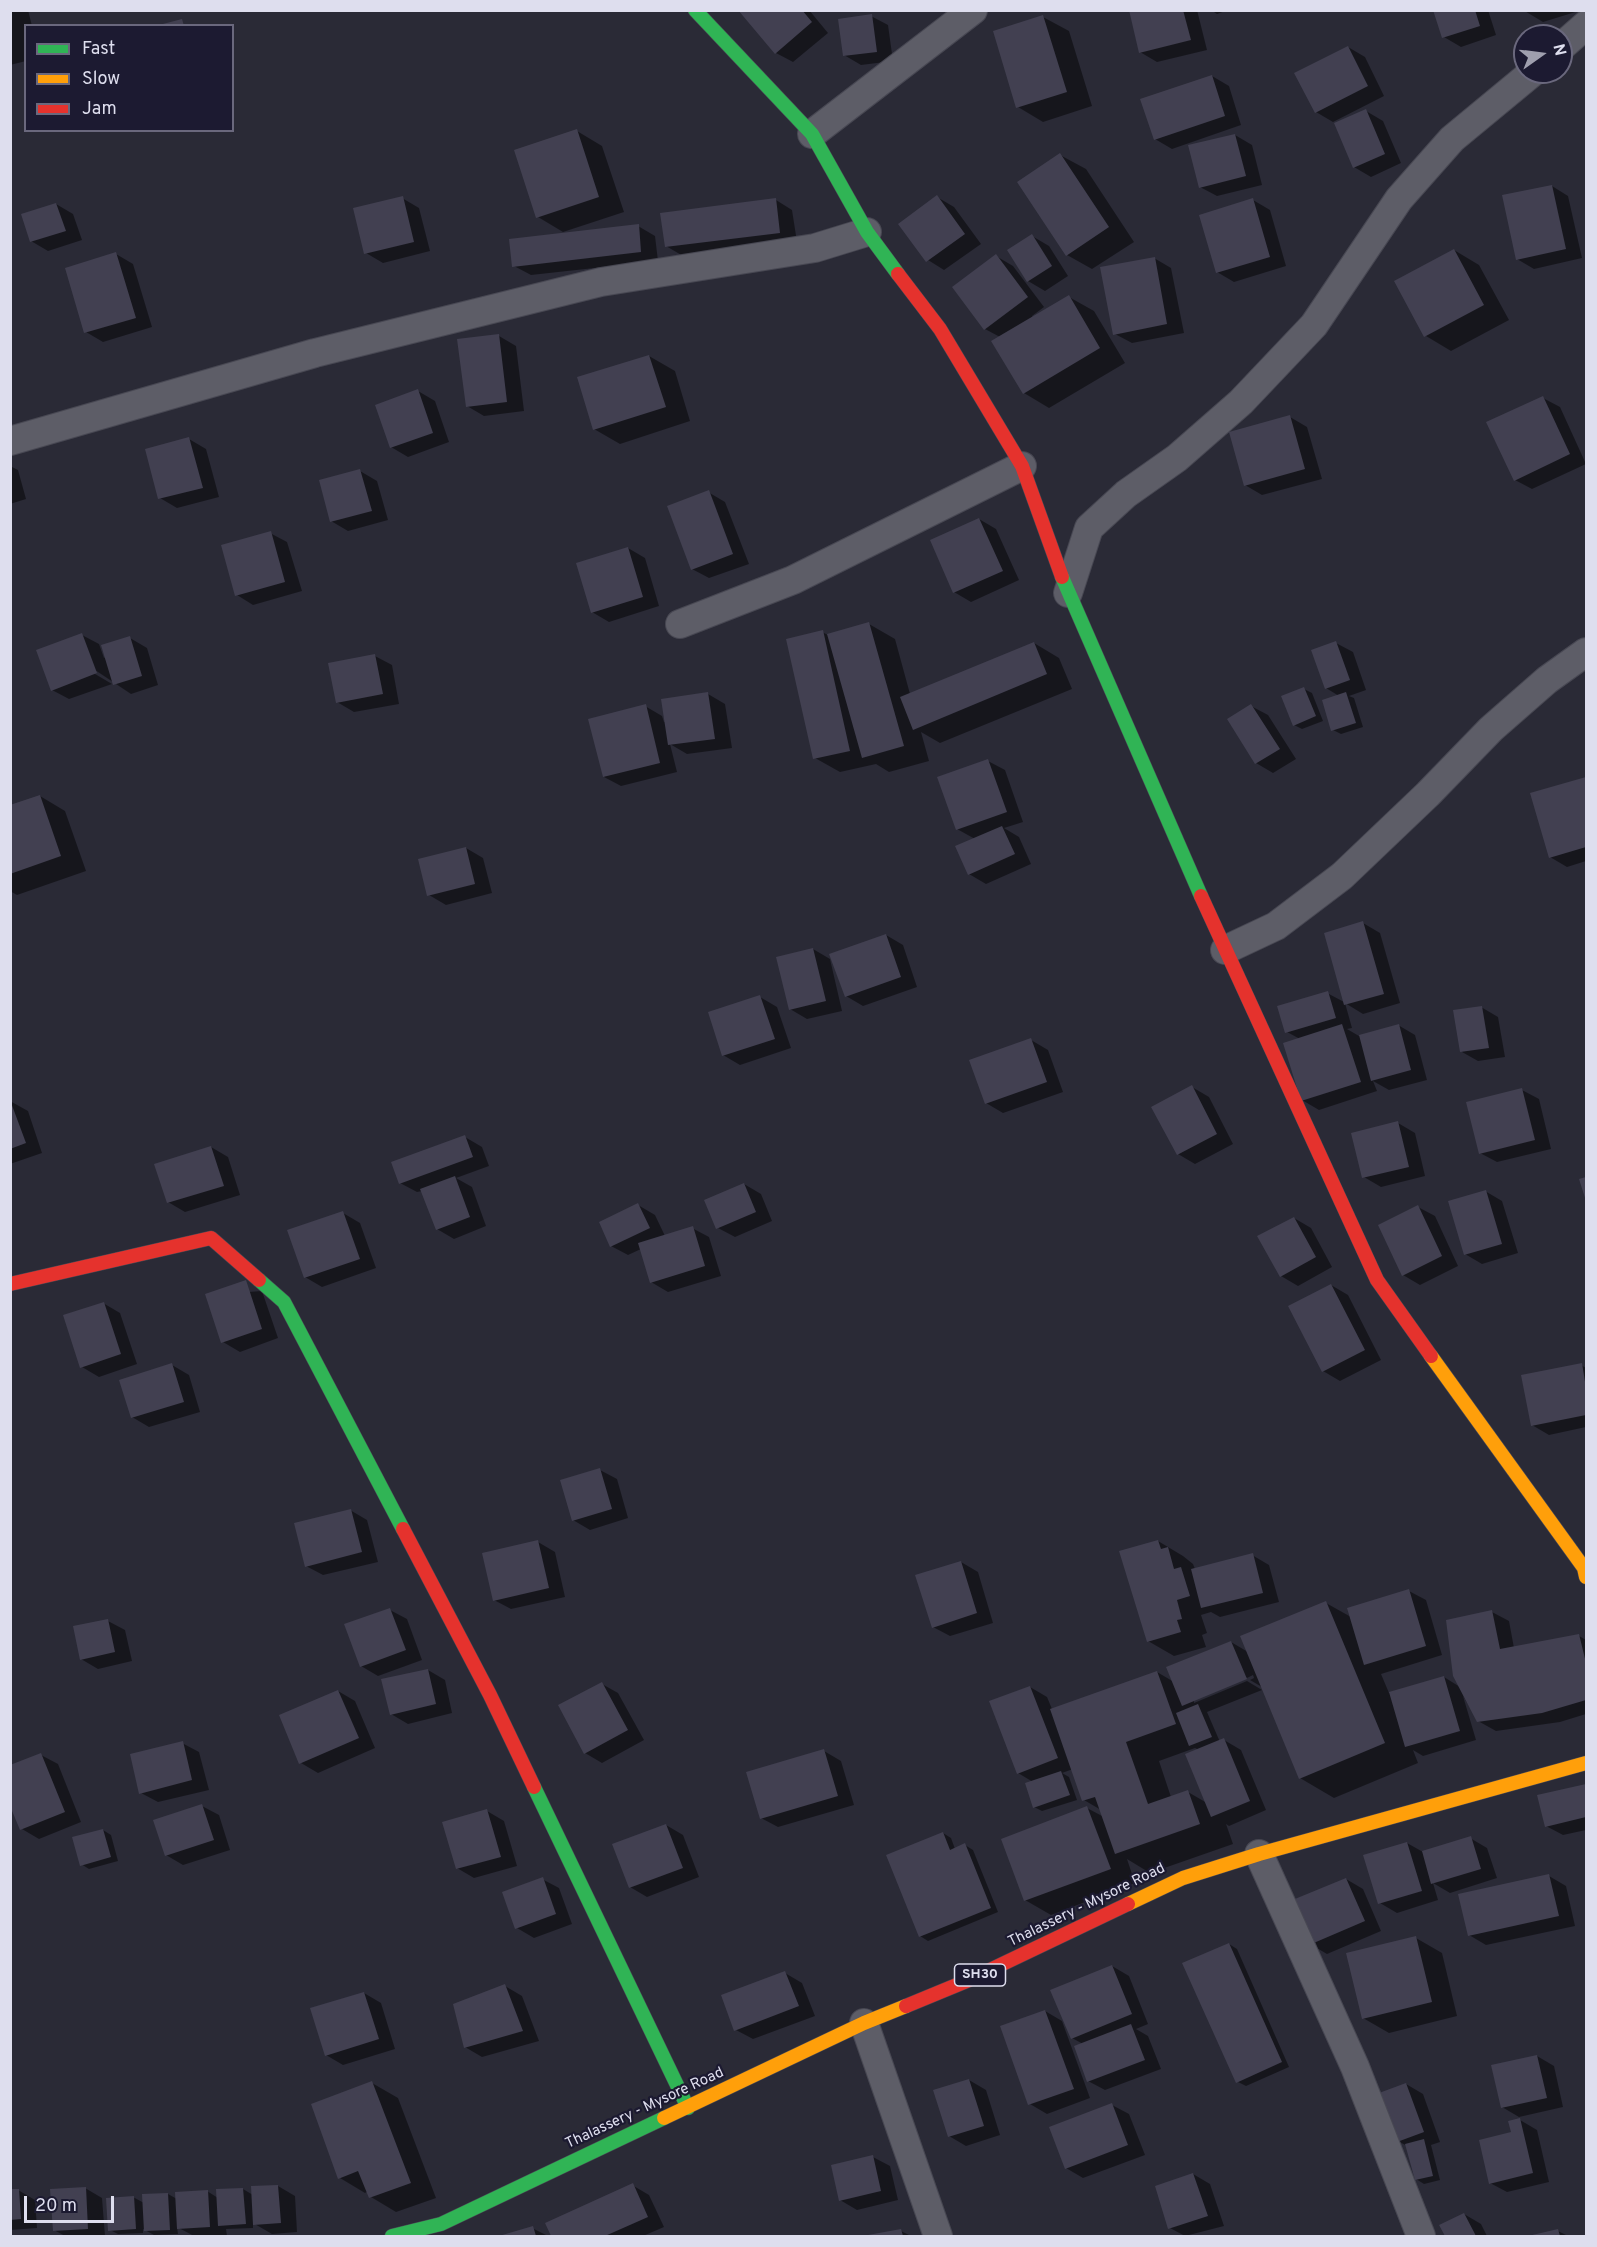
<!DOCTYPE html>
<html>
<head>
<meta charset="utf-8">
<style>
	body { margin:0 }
	#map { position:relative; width:1597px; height:2247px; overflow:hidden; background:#2a2a36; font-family:Overpass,sans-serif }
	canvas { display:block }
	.frame { position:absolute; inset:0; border:12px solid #dedeee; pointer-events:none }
	.legend { position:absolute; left:24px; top:24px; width:210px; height:108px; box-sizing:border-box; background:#1c1a31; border:2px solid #6a687d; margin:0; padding:8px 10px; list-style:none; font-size:18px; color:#dedeee }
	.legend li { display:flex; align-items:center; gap:12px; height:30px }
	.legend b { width:30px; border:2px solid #6a687d }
	.north { position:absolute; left:1513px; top:24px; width:60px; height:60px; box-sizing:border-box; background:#1c1a31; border:2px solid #6a687d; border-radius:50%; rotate:76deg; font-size:16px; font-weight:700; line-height:24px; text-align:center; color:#dedeee }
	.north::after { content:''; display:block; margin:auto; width:21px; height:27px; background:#9f9fae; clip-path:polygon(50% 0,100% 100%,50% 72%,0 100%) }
	.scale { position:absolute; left:24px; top:2196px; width:90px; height:27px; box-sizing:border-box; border:3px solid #dedeee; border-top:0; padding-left:8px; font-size:18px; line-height:21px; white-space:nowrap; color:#dedeee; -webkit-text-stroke:4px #1c1a31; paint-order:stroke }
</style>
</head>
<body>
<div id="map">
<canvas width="1597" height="2247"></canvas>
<div class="frame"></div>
<ul class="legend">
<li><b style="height:8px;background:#30b455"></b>Fast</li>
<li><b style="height:8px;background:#ff9f0a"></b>Slow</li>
<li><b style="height:8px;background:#e5322d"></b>Jam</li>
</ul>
<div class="north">N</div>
<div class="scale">20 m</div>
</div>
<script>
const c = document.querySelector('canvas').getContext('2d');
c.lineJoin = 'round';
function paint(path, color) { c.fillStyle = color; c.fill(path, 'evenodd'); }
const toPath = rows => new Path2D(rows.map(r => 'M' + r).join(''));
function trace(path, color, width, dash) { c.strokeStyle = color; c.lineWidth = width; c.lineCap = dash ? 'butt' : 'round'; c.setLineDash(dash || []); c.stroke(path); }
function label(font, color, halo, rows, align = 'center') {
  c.font = font + ' Overpass,sans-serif'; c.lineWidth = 4.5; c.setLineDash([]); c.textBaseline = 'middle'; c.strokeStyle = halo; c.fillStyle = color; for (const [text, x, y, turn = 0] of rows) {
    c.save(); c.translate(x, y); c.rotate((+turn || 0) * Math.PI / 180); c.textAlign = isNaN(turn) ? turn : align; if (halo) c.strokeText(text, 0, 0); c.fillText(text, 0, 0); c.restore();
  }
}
paint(toPath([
	[10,10,28,10,32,26,26,26,26,61,10,65],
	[740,10,809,10,828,33,793,62,776,53],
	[1130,10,1197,10,1207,50,1157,62,1140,52],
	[1211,10,1228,10,1217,14],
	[1435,10,1488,10,1496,35,1461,47,1444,37],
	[1523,10,1582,10,1543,22],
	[871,16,888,25,893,61,861,65,844,55],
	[1043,17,1069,31,1092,106,1043,122,1018,107],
	[1348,47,1365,57,1384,96,1333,122,1316,112],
	[1212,76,1229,86,1241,125,1172,149,1155,139],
	[1366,111,1383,121,1401,163,1371,177,1354,167],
	[577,131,602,146,624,212,563,232,538,217],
	[1235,135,1252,145,1262,185,1217,196,1200,187],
	[1060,155,1086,169,1134,242,1092,269,1067,255],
	[1552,186,1568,196,1582,258,1534,269,1517,259],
	[937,197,954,207,981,244,944,270,928,260],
	[402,198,419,208,430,251,383,263,366,253],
	[776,200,792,210,797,242,683,256,666,246],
	[1253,200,1270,210,1286,266,1234,282,1217,272],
	[56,204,73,214,82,240,48,251,31,241],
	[638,226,655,236,658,261,531,275,514,266],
	[1032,236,1049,246,1068,276,1045,291,1028,281],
	[1454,250,1479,265,1509,320,1451,351,1426,336],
	[116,254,133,264,152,327,103,342,86,332],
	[996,256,1013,266,1044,307,1032,316,1033,318,1069,297,1094,311,1125,363,1049,408,1024,393,1000,337,985,329],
	[1154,258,1171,268,1184,333,1132,343,1115,334],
	[499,336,516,346,524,411,484,416,467,406],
	[649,356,675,371,690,421,620,444,594,429],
	[418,391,435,401,449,442,408,457,391,447],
	[1543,398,1560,407,1586,464,1532,489,1515,480],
	[1290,417,1307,427,1322,479,1262,495,1245,485],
	[189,439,206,449,219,497,177,508,160,498],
	[10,466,18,470,26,499,10,504],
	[360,471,377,481,388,520,348,531,331,521],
	[708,492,725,502,749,564,709,578,692,569],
	[979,519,996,529,1019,580,971,602,954,592],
	[270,533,287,542,302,591,253,605,237,595],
	[628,548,645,558,659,606,609,622,592,612],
	[869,624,895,639,910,694,1034,643,1059,658,1072,689,940,743,921,732,929,761,889,772,876,764,840,772,815,758,822,632,828,635],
	[82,635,99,644,104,658,130,638,147,648,158,685,131,694,92,668,90,671,112,684,69,699,52,690],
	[1336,643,1353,652,1366,690,1349,696,1354,698,1363,727,1341,734,1333,730,1339,696,1326,688],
	[375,656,392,665,399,704,354,712,337,702],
	[1304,689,1312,693,1323,721,1302,729,1294,725],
	[708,694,725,704,732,748,687,754,670,744,677,772,621,786,604,777,645,706,662,716,664,722,666,722],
	[1251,706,1268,715,1296,759,1273,773,1256,763],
	[988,761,1005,770,1023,822,1004,828,1019,837,1031,864,986,884,969,874,975,839,957,829],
	[1586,778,1586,861,1567,867,1550,857,1532,794],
	[40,796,65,811,86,871,17,895,10,891,10,806],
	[466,848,483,858,492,893,446,905,429,895],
	[1363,923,1380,933,1400,1003,1363,1014,1345,1003,1352,1028,1347,1029,1359,1036,1398,1025,1415,1035,1427,1080,1389,1090,1373,1081,1377,1091,1319,1110,1302,1100,1300,1039,1287,1032,1327,993,1346,1003],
	[886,935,903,945,917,987,863,1006,846,996],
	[813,949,830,959,842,1011,807,1019,790,1009],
	[760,997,777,1007,791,1048,740,1065,723,1055],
	[1481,1007,1498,1017,1505,1057,1478,1061,1462,1052],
	[1031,1040,1048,1050,1063,1092,1003,1113,986,1103],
	[1192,1087,1209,1097,1233,1144,1195,1164,1178,1154],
	[1522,1090,1539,1099,1551,1149,1497,1162,1480,1153],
	[10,1101,28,1111,42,1153,10,1164],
	[1398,1123,1415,1133,1425,1176,1381,1187,1364,1177],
	[465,1137,482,1147,489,1166,456,1178,472,1187,486,1226,454,1239,437,1229,422,1191,417,1192,400,1183],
	[211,1147,228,1157,240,1195,185,1212,168,1202],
	[744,1184,761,1194,772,1221,735,1237,718,1228],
	[1485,1191,1502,1201,1518,1253,1482,1264,1465,1254],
	[638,1205,655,1215,665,1236,692,1228,709,1237,721,1276,668,1292,651,1282,641,1249,628,1255,611,1246],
	[1418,1207,1435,1216,1458,1266,1420,1285,1403,1275],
	[343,1213,360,1223,376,1268,322,1287,305,1277],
	[1294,1218,1311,1228,1332,1267,1298,1286,1281,1276],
	[1331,1285,1348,1295,1381,1360,1340,1381,1323,1371],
	[262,1291,278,1338,240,1352,223,1342,207,1295],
	[103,1303,120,1313,137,1364,99,1377,82,1367],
	[172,1365,189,1375,200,1412,149,1427,132,1417],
	[1581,1365,1586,1368,1586,1427,1549,1435,1532,1425],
	[600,1470,617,1479,628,1518,590,1530,573,1520],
	[350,1510,367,1520,378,1562,323,1575,306,1566],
	[1158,1541,1183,1556,1193,1564,1195,1569,1252,1555,1269,1565,1279,1602,1220,1617,1211,1612,1201,1615,1207,1633,1202,1635,1206,1647,1174,1656,1148,1641],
	[538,1542,555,1552,565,1597,511,1609,494,1600],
	[961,1562,978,1572,993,1623,950,1636,933,1627],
	[1409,1591,1426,1600,1442,1655,1381,1674,1389,1693,1444,1677,1460,1687,1492,1612,1509,1621,1514,1648,1579,1636,1586,1640,1586,1714,1560,1722,1496,1731,1478,1721,1463,1696,1476,1740,1423,1756,1413,1750,1418,1763,1334,1798,1300,1778,1262,1687,1250,1680,1254,1678,1253,1675,1247,1678,1241,1674,1194,1699,1194,1703,1247,1681,1262,1690,1207,1712,1220,1742,1224,1740,1241,1750,1266,1810,1229,1826,1226,1824,1233,1844,1150,1873,1127,1859,1135,1883,1051,1915,1025,1900,1087,1808,1104,1817,1101,1810,1084,1800,1073,1769,1062,1773,1069,1777,1077,1800,1042,1811,1034,1807,1033,1782,1018,1773,1030,1687,1047,1697,1052,1709,1157,1672,1174,1682,1231,1642,1248,1652,1326,1603,1351,1617],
	[1195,1748,1199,1750,1207,1803,1188,1792,1171,1797,1159,1761],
	[390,1610,407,1619,422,1660,378,1676,361,1666],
	[108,1621,125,1630,132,1661,98,1669,81,1659],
	[428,1670,445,1680,452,1713,408,1724,391,1714],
	[602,1684,618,1693,644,1740,602,1763,585,1753],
	[338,1691,355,1701,375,1748,318,1773,301,1763],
	[182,1743,199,1752,209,1790,158,1802,141,1793],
	[824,1751,841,1761,854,1805,778,1827,761,1818],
	[41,1755,58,1764,81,1822,39,1839,22,1829],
	[1586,1785,1586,1830,1563,1835,1546,1826,1539,1796],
	[202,1806,219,1815,230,1850,183,1865,166,1855],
	[487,1811,504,1821,517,1866,474,1878,457,1868],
	[666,1825,683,1835,699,1877,647,1897,630,1887],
	[103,1830,111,1835,118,1861,89,1869,81,1864],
	[943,1833,951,1838,955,1849,965,1845,973,1850,998,1912,928,1941,920,1936],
	[1470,1838,1487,1848,1497,1878,1450,1893,1433,1883,1438,1900,1397,1913,1380,1903,1407,1843,1423,1852],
	[1549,1876,1566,1886,1575,1926,1486,1945,1469,1935],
	[542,1879,559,1888,572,1924,534,1938,517,1928],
	[1346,1879,1363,1889,1381,1931,1327,1954,1310,1944],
	[1416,1938,1442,1953,1457,2016,1389,2033,1363,2018],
	[1229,1944,1237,1949,1289,2067,1246,2086,1238,2082],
	[1112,1966,1129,1976,1148,2024,1136,2029,1148,2036,1161,2069,1105,2090,1088,2081,1083,2044,1072,2038],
	[785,1973,802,1983,815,2016,753,2039,736,2030],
	[505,1986,522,1996,539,2041,482,2057,465,2047],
	[364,1993,381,2003,395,2049,343,2065,326,2055],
	[1045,2011,1062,2021,1090,2098,1047,2114,1030,2104],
	[1537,2056,1554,2066,1563,2107,1519,2117,1502,2107],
	[969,2080,986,2090,1000,2135,966,2146,949,2136],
	[372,2083,398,2098,436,2198,396,2212,371,2197,368,2191,365,2193,340,2178],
	[1406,2084,1423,2094,1440,2142,1431,2145,1440,2180,1424,2184,1416,2179,1407,2146,1398,2141],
	[1112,2105,1129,2114,1145,2155,1083,2178,1066,2168],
	[1520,2120,1537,2130,1549,2182,1507,2192,1490,2183],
	[873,2157,890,2166,898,2200,857,2210,840,2200],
	[1193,2174,1210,2184,1224,2226,1185,2236,1170,2228],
	[632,2185,649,2195,664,2227,643,2236,553,2236,547,2224],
	[278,2186,295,2196,297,2232,272,2234,253,2223,253,2228,226,2229,227,2236,194,2236,177,2227,178,2234,154,2235,143,2229,143,2233,118,2234,110,2230,133,2197,144,2203,168,2194,177,2199,207,2191,218,2198,243,2189,253,2195],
	[85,2188,102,2198,105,2236,65,2236,54,2230],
	[18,2190,35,2200,37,2228,10,2230,10,2191],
	[1464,2214,1481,2224,1487,2236,1447,2236,1441,2226],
	[532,2228,548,2236,503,2236],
	[901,2231,911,2236,872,2236],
	[1558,2231,1568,2236,1530,2236]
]), '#0007');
paint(toPath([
	[738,10,802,10,812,22,775,54],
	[1129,10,1183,10,1191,40,1139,53],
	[1433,10,1475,10,1480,26,1442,38],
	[872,14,877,52,843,56,838,19],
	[1043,15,1067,92,1016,108,993,31],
	[182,19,184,26,159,26,159,25],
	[1348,46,1368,86,1315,113,1294,73],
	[1212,75,1225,116,1154,140,1140,99],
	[1366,109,1385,154,1353,168,1334,123],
	[577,129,599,197,536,218,514,150],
	[1235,134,1246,176,1199,188,1188,145],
	[1060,153,1109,227,1066,256,1017,182],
	[1552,185,1566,249,1516,260,1502,195],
	[937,195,965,234,926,262,898,224],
	[403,196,414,242,364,254,353,208],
	[776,198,780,233,665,247,660,213],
	[1253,198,1270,257,1216,273,1199,215],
	[56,203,66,231,30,242,21,214],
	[639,224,641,252,512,267,509,239],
	[1032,234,1052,266,1027,282,1007,250],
	[1454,249,1484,305,1424,337,1394,281],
	[116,252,136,318,84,333,65,268],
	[996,254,1028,297,984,330,952,287],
	[1155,257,1167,324,1113,335,1100,267],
	[1069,295,1100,348,1023,394,991,341],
	[499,334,507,402,466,407,457,339],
	[649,355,666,407,593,430,577,377],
	[418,389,433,433,390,448,375,405],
	[1543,396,1570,454,1514,481,1486,422],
	[1290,415,1305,469,1244,486,1229,432],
	[189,437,203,488,158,499,145,449],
	[360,469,372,511,330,522,319,480],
	[709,490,733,554,691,570,667,506],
	[979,518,1003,571,953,593,930,540],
	[271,531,285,582,235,596,221,545],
	[628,547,643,597,591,613,576,563],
	[869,622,904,746,862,758,827,634],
	[823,630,850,751,813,759,786,639],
	[82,633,97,673,51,691,36,650],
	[130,636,142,676,113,685,101,645],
	[1336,641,1350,680,1325,689,1311,650],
	[1034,642,1047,674,913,730,900,697],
	[375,654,383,694,336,703,328,663],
	[1304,687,1316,716,1293,726,1281,696],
	[708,692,715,739,668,745,661,699],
	[1346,692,1356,723,1331,731,1322,700],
	[646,704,660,763,603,777,588,719],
	[1251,704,1280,749,1255,764,1227,719],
	[988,759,1007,812,956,830,937,777],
	[1586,777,1586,847,1549,858,1530,793],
	[40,795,61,856,10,874,10,805],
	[1002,826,1015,854,968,875,955,846],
	[466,847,475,884,427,896,418,859],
	[1363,921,1384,994,1344,1005,1324,933],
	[886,934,901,977,845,997,829,954],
	[813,948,826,1001,789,1010,776,957],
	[1328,991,1336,1018,1285,1033,1277,1006],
	[760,995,775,1039,722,1056,708,1012],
	[1482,1006,1489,1048,1460,1052,1453,1010],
	[1342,1024,1361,1082,1301,1101,1283,1043],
	[1399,1024,1411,1070,1371,1081,1359,1035],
	[1031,1038,1047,1082,985,1104,969,1060],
	[1192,1085,1217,1134,1177,1155,1151,1107],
	[1522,1088,1535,1140,1479,1154,1466,1102],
	[10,1100,26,1143,10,1149],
	[1398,1121,1409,1167,1362,1178,1351,1133],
	[465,1135,473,1157,399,1184,391,1162],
	[211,1146,224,1186,167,1203,154,1164],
	[455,1176,470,1217,436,1230,420,1189],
	[1586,1177,1586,1201,1579,1179],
	[744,1183,756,1212,716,1229,704,1200],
	[1486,1190,1502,1244,1464,1255,1448,1201],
	[638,1203,650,1228,610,1247,599,1222],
	[1418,1205,1442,1256,1402,1276,1378,1225],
	[343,1211,360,1259,304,1278,287,1230],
	[1294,1217,1316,1257,1280,1277,1257,1236],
	[693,1226,705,1266,650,1283,638,1243],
	[246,1280,262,1329,221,1343,205,1294],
	[1331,1284,1365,1350,1322,1372,1288,1306],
	[104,1302,121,1354,80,1368,63,1315],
	[172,1363,184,1402,131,1418,119,1380],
	[1582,1363,1586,1388,1586,1415,1531,1426,1521,1375],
	[600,1468,612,1509,572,1521,560,1480],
	[351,1509,362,1552,305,1567,294,1523],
	[538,1540,549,1588,493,1601,482,1553],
	[1158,1540,1161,1549,1168,1547,1174,1569,1181,1567,1190,1596,1177,1600,1182,1619,1177,1620,1181,1632,1147,1642,1119,1551],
	[1253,1553,1263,1593,1201,1608,1191,1569],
	[961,1561,977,1613,932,1628,915,1575],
	[1409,1589,1426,1646,1364,1665,1347,1608],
	[1326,1601,1385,1743,1299,1779,1240,1636],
	[390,1608,406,1650,360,1667,344,1624],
	[1492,1610,1500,1649,1579,1634,1586,1663,1586,1700,1542,1713,1477,1722,1453,1676,1446,1620],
	[108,1619,115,1652,80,1660,73,1626],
	[1231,1641,1247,1679,1182,1706,1166,1667],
	[428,1669,436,1704,390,1715,381,1679],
	[1157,1671,1176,1724,1126,1742,1148,1804,1188,1790,1200,1824,1115,1854,1095,1797,1082,1801,1050,1709],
	[1444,1676,1460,1731,1405,1747,1389,1692],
	[602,1682,628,1730,584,1754,558,1705],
	[1030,1686,1058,1758,1017,1774,989,1701],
	[338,1690,359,1738,299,1764,279,1715],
	[1198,1704,1212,1737,1189,1746,1176,1713],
	[1224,1738,1250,1801,1211,1817,1185,1754],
	[183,1741,192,1780,139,1794,130,1754],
	[824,1749,838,1796,760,1819,746,1772],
	[41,1753,65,1812,20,1830,10,1806,10,1765],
	[1061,1771,1070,1795,1033,1808,1025,1783],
	[1586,1784,1586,1817,1545,1827,1537,1795],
	[202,1804,214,1840,165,1856,153,1820],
	[1087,1806,1111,1869,1024,1901,1001,1839],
	[487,1809,501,1857,456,1869,442,1822],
	[666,1824,683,1868,629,1888,612,1844],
	[103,1829,111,1857,80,1866,72,1837],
	[943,1832,950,1850,965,1843,991,1908,919,1937,886,1855],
	[1471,1836,1481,1869,1431,1884,1422,1851],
	[1407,1842,1422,1891,1378,1904,1363,1855],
	[1549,1874,1559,1916,1468,1936,1458,1894],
	[543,1877,556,1914,515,1929,502,1892],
	[1346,1878,1365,1921,1309,1945,1290,1901],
	[1416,1936,1432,2002,1362,2019,1346,1953],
	[1229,1943,1282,2062,1236,2083,1182,1963],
	[1112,1965,1132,2014,1071,2039,1050,1990],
	[785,1971,799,2006,734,2031,721,1995],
	[505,1984,523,2031,464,2048,453,2004],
	[364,1992,379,2039,325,2056,310,2008],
	[1045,2010,1074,2089,1028,2105,1000,2026],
	[1131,2024,1145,2060,1087,2082,1074,2046],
	[1537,2055,1547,2098,1501,2108,1491,2065],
	[969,2079,984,2126,948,2137,933,2090],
	[372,2081,411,2183,369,2198,358,2171,338,2179,311,2104],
	[1406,2083,1424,2132,1397,2142,1379,2093],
	[1112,2103,1128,2145,1065,2169,1049,2127],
	[1520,2118,1533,2173,1489,2184,1479,2140,1511,2132,1508,2121],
	[1424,2139,1433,2176,1415,2180,1405,2144],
	[873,2155,881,2191,839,2201,831,2165],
	[1193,2173,1208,2216,1168,2229,1155,2186],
	[633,2183,648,2217,605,2236,551,2236,545,2223],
	[278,2185,281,2223,253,2225,251,2186],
	[86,2187,88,2229,53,2231,50,2189],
	[243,2188,246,2224,218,2226,216,2189],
	[10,2189,19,2189,21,2219,10,2220],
	[208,2190,210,2227,177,2229,175,2192],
	[168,2193,170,2230,144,2231,142,2194],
	[134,2196,136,2229,108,2231,106,2198],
	[1464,2213,1476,2236,1445,2236,1439,2225],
	[533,2226,536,2236,499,2236],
	[901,2229,903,2236,869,2236,868,2235],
	[1558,2229,1560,2236,1528,2236]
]), '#424051');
const street = toPath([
	[1561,47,1586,25],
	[812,134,973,10],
	[10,441,315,353,601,282,815,248,867,232],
	[1068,593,1089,528,1126,494,1177,458,1241,402,1314,325,1399,199,1452,139,1533,72],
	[680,624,793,580,1022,466],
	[1225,950,1276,926,1342,876,1428,794,1491,729,1547,680,1586,652],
	[1259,1854,1355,2067,1421,2236],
	[864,2023,938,2236]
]);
const fast = toPath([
	[695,10,812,134,867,232,898,274],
	[1062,577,1201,896],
	[259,1280,284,1302,403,1529],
	[534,1787,688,2108],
	[392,2236,441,2224,664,2118]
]);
const slow = toPath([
	[1431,1356,1584,1568,1586,1577],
	[1128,1904,1183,1878,1259,1854,1586,1763],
	[664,2118,864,2023,906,2006]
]);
const jam = toPath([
	[898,274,940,329,1022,466,1062,577],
	[1201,896,1377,1280,1431,1356],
	[10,1284,211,1238,259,1280],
	[403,1529,490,1695,534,1787],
	[906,2006,969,1980,1128,1904]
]);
trace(street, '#484853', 30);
trace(fast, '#484853', 15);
trace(slow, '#484853', 15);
trace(jam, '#484853', 15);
trace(street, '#5d5d67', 28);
trace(fast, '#30b455', 14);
trace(slow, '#ff9f0a', 14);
trace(jam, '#e5322d', 14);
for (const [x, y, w] of [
	[980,1975,51]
]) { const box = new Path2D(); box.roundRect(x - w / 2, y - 11, w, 22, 4.5); c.fillStyle = '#1c1a31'; c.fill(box); trace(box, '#dedeee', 1.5); }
label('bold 14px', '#dedeee', null, [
	["SH30",980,1975]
]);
label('15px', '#dedeee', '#1c1a31', [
	["Thalassery - Mysore Road",1087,1906,-26],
	["Thalassery - Mysore Road",645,2109,-25]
]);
</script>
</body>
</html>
